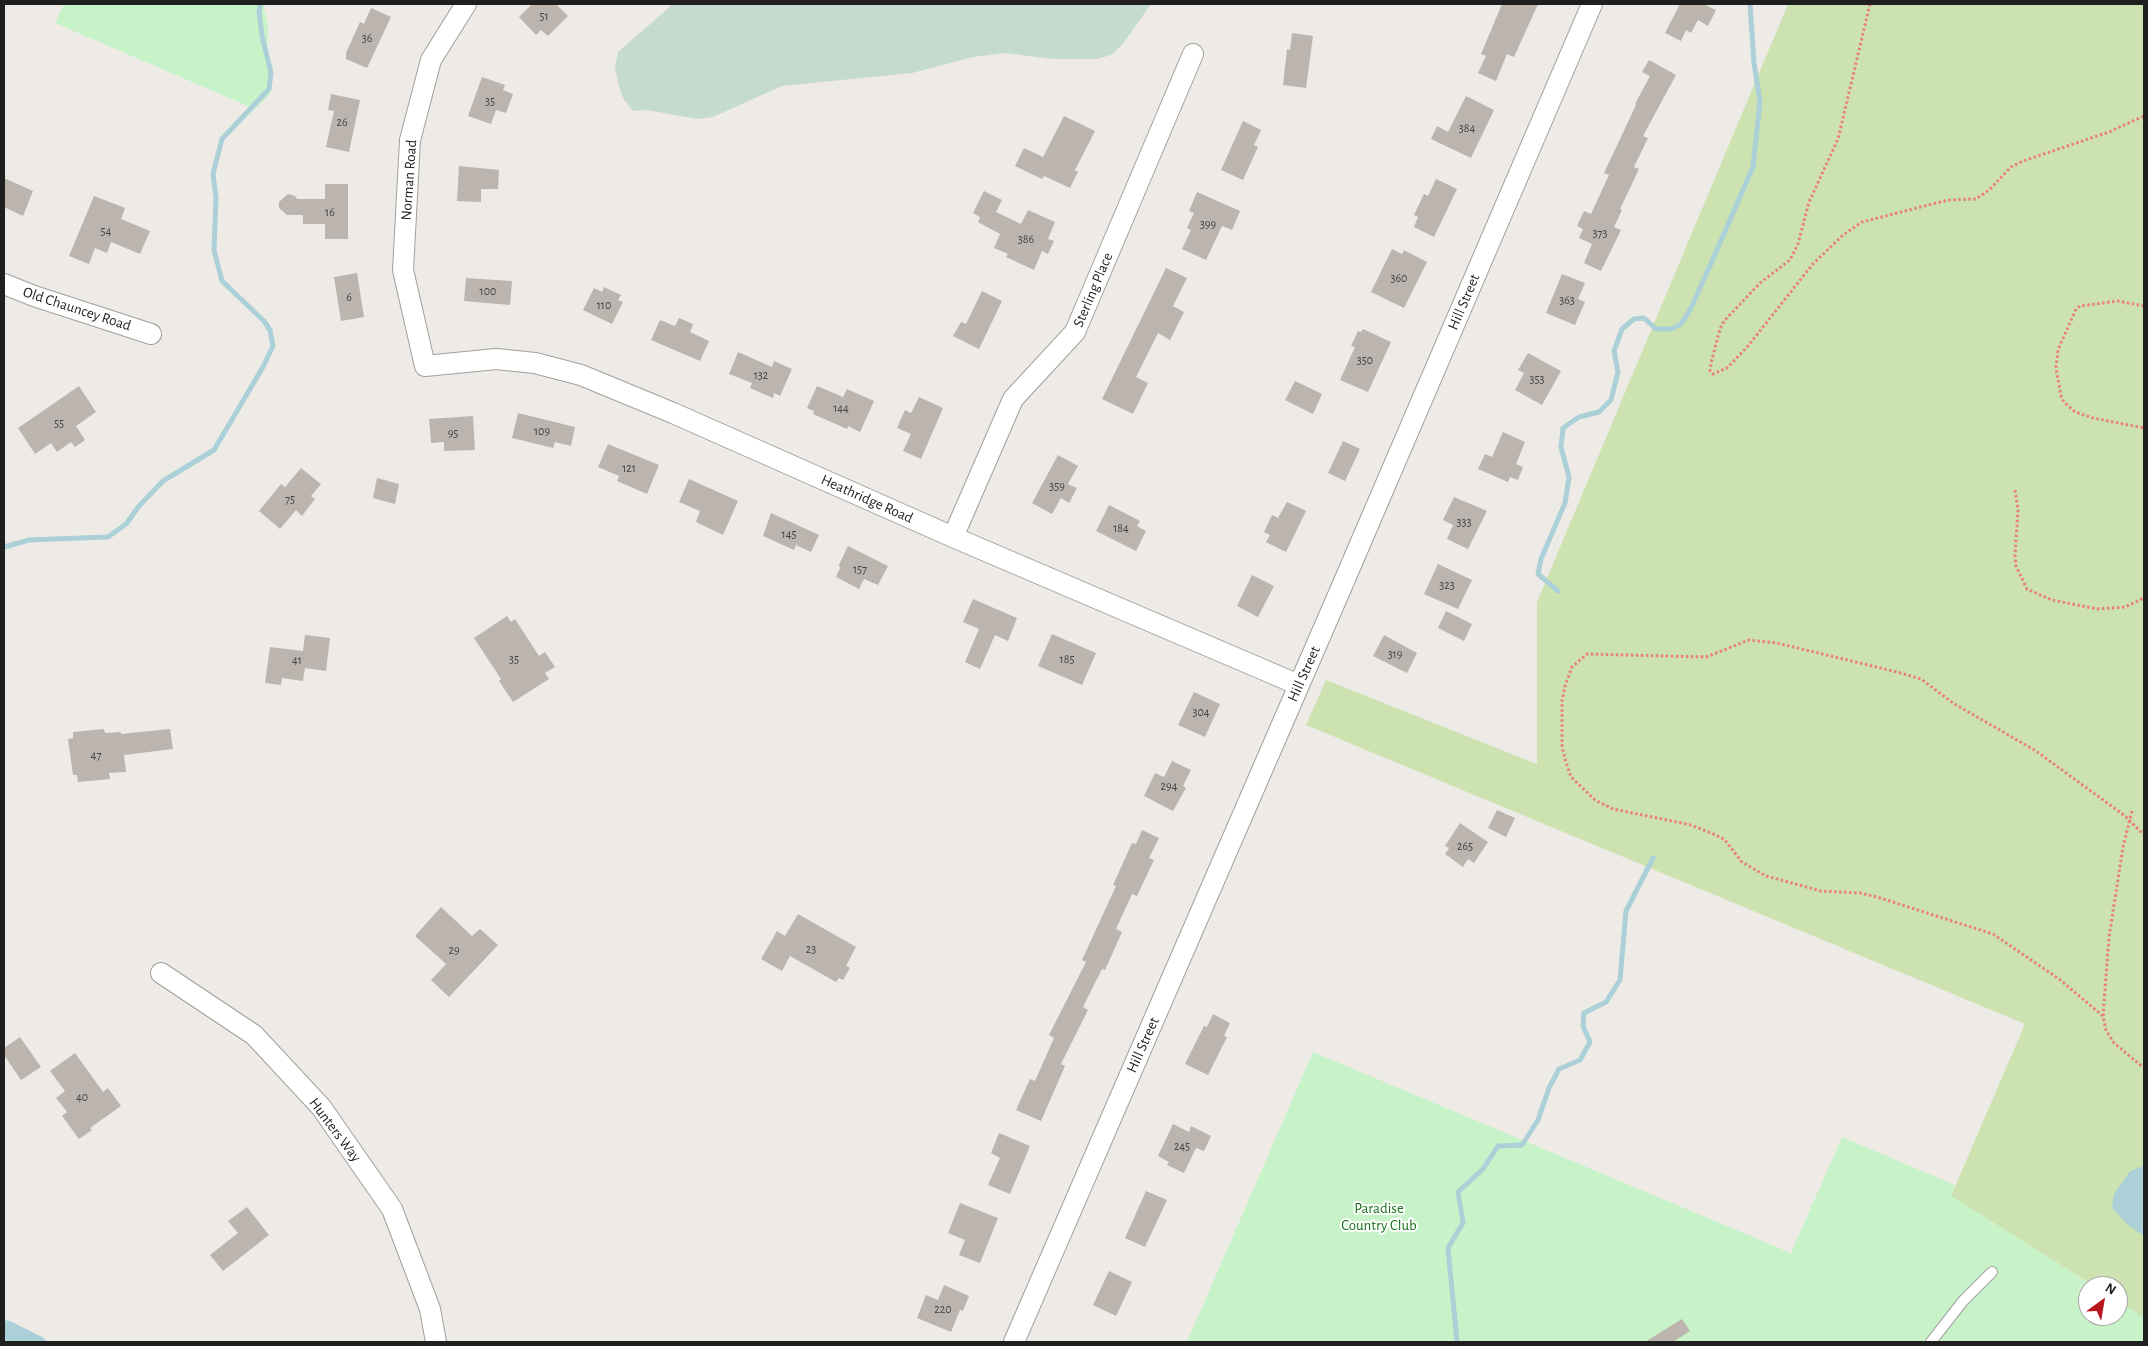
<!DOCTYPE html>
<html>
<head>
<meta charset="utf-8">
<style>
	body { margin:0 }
	#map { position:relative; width:2148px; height:1346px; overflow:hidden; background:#eeebe6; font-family:"Alegreya Sans",sans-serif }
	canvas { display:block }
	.frame { position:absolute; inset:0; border:5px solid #1f1f1f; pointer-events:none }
	.north { position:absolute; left:2078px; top:1276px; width:50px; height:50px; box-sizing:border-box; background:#fff; border:1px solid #a5a5a5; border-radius:50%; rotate:32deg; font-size:14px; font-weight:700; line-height:20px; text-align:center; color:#1f1f1f }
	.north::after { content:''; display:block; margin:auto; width:18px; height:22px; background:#b7161f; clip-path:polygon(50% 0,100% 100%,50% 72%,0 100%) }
</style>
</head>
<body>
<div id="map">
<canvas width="2148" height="1346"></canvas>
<div class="frame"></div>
<div class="north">N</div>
</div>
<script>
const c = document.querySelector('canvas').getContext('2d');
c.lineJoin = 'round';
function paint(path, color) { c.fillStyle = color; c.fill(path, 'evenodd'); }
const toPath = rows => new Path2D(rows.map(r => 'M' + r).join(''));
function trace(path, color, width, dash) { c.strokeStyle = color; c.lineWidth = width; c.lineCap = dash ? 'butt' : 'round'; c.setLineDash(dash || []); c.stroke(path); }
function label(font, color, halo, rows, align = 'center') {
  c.font = font + ' "Alegreya Sans",sans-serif'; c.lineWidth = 4; c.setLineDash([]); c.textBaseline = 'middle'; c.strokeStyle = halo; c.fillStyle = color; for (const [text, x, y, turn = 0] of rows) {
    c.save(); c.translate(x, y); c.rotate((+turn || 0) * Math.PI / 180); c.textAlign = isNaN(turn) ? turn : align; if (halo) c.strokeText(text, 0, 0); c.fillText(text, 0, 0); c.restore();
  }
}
paint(toPath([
	[1788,4,2144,4,2144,1318,2118,1301,2118,1286,2094,1286,1951,1196,2025,1024,1306,725,1326,680,1537,764,1537,602]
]), '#cce3b1');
paint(toPath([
	[673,4,1151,4,1122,45,1111,55,1097,59,1052,59,1006,53,973,57,912,73,782,86,713,117,698,119,647,110,633,111,623,98,618,83,615,67,618,52]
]), '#c5dbcf');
paint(toPath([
	[64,4,263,4,268,24,267,65,272,84,270,94,255,109,55,23],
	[1313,1052,1791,1253,1842,1137,1955,1185,1951,1196,2094,1286,2088,1286,2088,1316,2118,1316,2118,1301,2144,1318,2144,1342,1187,1342]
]), '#c8f3c9');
paint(toPath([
	[2144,1166,2144,1236,2127,1224,2112,1208,2114,1194,2130,1171],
	[4,1320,10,1321,42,1337,48,1342,4,1342]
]), '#abd0d7');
trace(toPath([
	[4,547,29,540,108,537,126,524,139,506,163,481,214,450,263,367,273,346,270,330,264,321,222,281,214,250,216,198,213,174,222,139,269,89,271,73,262,36,259,11,261,4],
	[1558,591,1538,574,1541,559,1565,503,1569,477,1561,447,1563,428,1579,417,1599,412,1611,400,1618,372,1614,351,1622,329,1634,319,1644,318,1656,329,1671,329,1681,324,1690,310,1709,268,1753,167,1760,102,1754,63,1750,4],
	[1457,1342,1448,1248,1463,1223,1458,1192,1483,1169,1498,1146,1522,1145,1538,1120,1549,1088,1559,1069,1580,1060,1590,1042,1583,1026,1584,1013,1606,1002,1620,980,1626,911,1653,858]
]), '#abd0d7', 5);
paint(toPath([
	[532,4,556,4,568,16,548,36,541,30,536,35,519,17],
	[1502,4,1538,4,1514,57,1507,54,1496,81,1478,73,1486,56,1481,54],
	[1680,4,1703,4,1716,10,1708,26,1698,20,1691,33,1686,30,1681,41,1665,33],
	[371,8,391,17,367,68,346,59,346,53,360,22,364,24],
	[1292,33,1313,36,1306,88,1283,85,1287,49,1290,50],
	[1649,60,1676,75,1643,136,1648,138,1634,167,1639,169,1620,209,1622,210,1614,227,1621,230,1601,271,1584,263,1592,244,1579,238,1583,229,1577,226,1584,211,1591,214,1609,175,1604,173,1636,105,1635,104,1650,76,1642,72],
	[482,77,505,85,503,90,513,94,506,113,496,110,491,124,468,116],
	[331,94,360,100,349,152,326,147,334,111,328,110],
	[1466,96,1494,110,1471,158,1431,139,1437,126,1448,132],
	[1064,116,1095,131,1075,170,1078,172,1070,188,1044,176,1042,179,1015,166,1024,148,1043,157],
	[1243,121,1261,130,1254,145,1258,147,1243,180,1221,170],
	[459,166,499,170,498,189,481,189,481,202,457,201],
	[4,178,33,191,23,216,4,207],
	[1436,179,1457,189,1434,237,1414,227,1418,217,1414,215,1424,194,1428,196],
	[325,184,348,184,348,239,325,239,325,224,303,224,303,215,287,215,279,208,279,202,288,194,295,196,297,199,325,199],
	[984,191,1002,200,996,212,1021,224,1028,210,1055,222,1048,239,1054,241,1048,254,1042,251,1034,270,1006,257,1008,254,994,248,1000,234,978,222,980,217,973,213],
	[1197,192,1240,211,1232,230,1222,226,1206,260,1182,249,1191,230,1187,228,1194,213,1189,211],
	[94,196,125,208,121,219,150,231,140,254,111,242,107,253,95,248,89,264,69,256],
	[1392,249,1402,254,1404,250,1427,262,1404,308,1371,292],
	[1166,268,1187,278,1173,306,1184,312,1170,340,1158,333,1136,377,1148,383,1133,414,1102,399],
	[357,273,364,317,341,321,334,277],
	[1562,274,1585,283,1578,299,1585,302,1575,325,1546,313],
	[466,278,512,281,510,305,464,301],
	[604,287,621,295,618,300,623,302,612,324,583,310,594,288,602,292],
	[982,291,1002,301,979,349,953,336,961,322,966,324],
	[679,318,693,324,690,332,709,341,700,361,651,340,660,320,675,326],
	[1363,329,1391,342,1368,392,1340,380,1355,347,1351,346,1358,331,1361,332],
	[738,352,772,367,774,361,792,369,780,396,774,393,773,398,750,388,752,383,729,374],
	[1528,353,1561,371,1542,405,1515,390,1524,373,1518,370],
	[1295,381,1322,394,1313,414,1285,400],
	[79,386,96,412,76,426,85,440,75,447,71,442,57,452,51,443,35,454,18,428],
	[817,386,843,397,847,389,874,401,860,432,848,426,847,429,813,414,814,411,807,408],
	[919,397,943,408,921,459,903,451,911,434,897,428,905,410,911,413],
	[518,413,575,427,571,446,555,442,553,448,512,438],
	[473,416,475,450,444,451,444,442,431,443,429,419],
	[1503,432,1525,442,1516,464,1523,467,1518,480,1510,477,1508,482,1478,469,1485,454,1492,457],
	[1343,441,1360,449,1345,481,1328,473],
	[608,444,659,465,647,494,617,481,619,476,598,467],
	[1058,455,1078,466,1068,484,1077,488,1069,503,1061,498,1052,514,1032,503],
	[301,468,321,484,311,496,315,499,302,516,296,510,280,529,259,511,281,484,285,487],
	[377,478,399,484,395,504,373,498],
	[689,479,738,501,723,535,696,522,700,511,679,502],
	[1454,497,1487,511,1468,549,1447,539,1453,525,1443,520],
	[1287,502,1306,511,1286,552,1266,542,1270,535,1264,532,1272,515,1278,518],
	[1109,505,1140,521,1137,526,1146,531,1136,551,1096,531],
	[771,513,819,535,811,552,796,545,794,550,763,536],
	[848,546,888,566,878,585,864,579,859,589,836,577,840,568,839,565],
	[1438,564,1472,580,1458,609,1424,594],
	[1252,575,1274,586,1258,617,1237,606],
	[973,599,1017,618,1008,641,995,635,980,669,965,662,979,629,963,622],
	[1446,611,1472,624,1464,641,1438,628],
	[507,616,511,622,515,619,539,656,545,652,555,667,545,673,549,679,513,702,499,681,501,679,474,638],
	[1052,634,1096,653,1082,685,1038,666],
	[305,635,330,638,326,671,305,668,303,681,282,678,281,685,265,683,270,647,303,651],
	[1384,635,1417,653,1407,673,1373,656],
	[1194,692,1220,704,1205,737,1178,725],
	[104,729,105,733,121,732,121,734,170,729,173,749,124,755,126,772,109,773,110,779,78,782,77,775,73,775,68,739,73,738,73,732],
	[1172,761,1191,770,1183,786,1186,788,1173,811,1144,796,1155,773,1164,777],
	[1497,810,1515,818,1506,837,1488,828],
	[1460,823,1488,842,1474,863,1468,859,1463,867,1445,854,1449,848,1445,846],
	[1142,830,1159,838,1149,858,1154,860,1137,896,1132,894,1116,929,1122,932,1105,970,1102,969,1083,1007,1088,1010,1061,1064,1065,1066,1041,1121,1016,1110,1030,1079,1035,1081,1054,1038,1049,1035,1086,962,1082,960,1116,886,1113,885,1132,843,1136,844],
	[441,907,472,936,480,929,498,945,449,997,431,980,446,964,415,936],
	[798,914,856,947,846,966,850,968,843,980,839,978,836,982,790,956,782,971,761,959,777,931,785,936],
	[1213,1014,1230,1023,1224,1036,1227,1037,1208,1075,1185,1064,1204,1026,1207,1027],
	[20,1037,41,1067,21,1080,4,1055,4,1048],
	[75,1053,103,1092,108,1088,121,1106,90,1128,92,1130,79,1139,62,1116,67,1112,56,1098,65,1091,50,1071],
	[1173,1124,1189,1132,1191,1126,1211,1136,1204,1151,1196,1148,1184,1173,1167,1165,1169,1162,1158,1156],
	[999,1133,1030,1146,1010,1194,988,1185,1000,1158,991,1153],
	[1146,1191,1167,1200,1145,1247,1125,1238],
	[960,1203,998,1218,980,1263,959,1255,965,1240,948,1233],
	[247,1207,269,1235,223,1271,210,1255,238,1233,228,1221],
	[1109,1271,1132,1282,1116,1316,1093,1305],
	[944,1285,969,1296,963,1311,960,1310,951,1332,917,1318,926,1295,938,1300],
	[1682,1319,1690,1331,1673,1342,1645,1342]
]), '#bbb4af');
const service = toPath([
	[1931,1342,1963,1301,1992,1272]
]);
const minor = toPath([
	[466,4,431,60,410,140,403,270,425,366,496,359,535,363,581,375,673,413,953,537,1299,685],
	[4,284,34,296,151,334],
	[953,537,1013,399,1075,332,1193,54],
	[161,973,254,1035,321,1107,392,1209,430,1309,436,1342],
	[1014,1342,1342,586,1592,4]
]);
trace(service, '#a0a0a0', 12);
trace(minor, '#a0a0a0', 22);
trace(toPath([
	[1870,4,1838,139,1809,202,1798,244,1790,260,1760,283,1724,321,1720,329,1711,363,1710,371,1713,374,1727,368,1748,346,1812,265,1843,235,1862,222,1948,200,1976,199,1989,190,2011,167,2023,161,2109,132,2144,116],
	[2144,306,2118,301,2080,306,2076,309,2058,350,2056,368,2061,396,2064,402,2075,412,2093,418,2144,428],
	[2015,490,2018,510,2015,555,2016,566,2027,589,2052,600,2097,609,2125,607,2144,598],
	[2132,811,2123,847,2109,937,2103,1016,2106,1030,2114,1043,2144,1068],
	[2103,1016,2059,979,1993,934,1877,897,1860,893,1821,891,1766,876,1742,862,1724,839,1711,833,1691,825,1613,809,1595,800,1571,777,1565,759,1562,746,1562,701,1565,686,1572,667,1587,654,1706,657,1749,640,1777,643,1897,672,1921,679,1953,703,2036,751,2125,816,2144,835]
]), '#ea807b', 3, [2.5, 2.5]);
trace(service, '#fff', 10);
trace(minor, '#fff', 20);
label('12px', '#464443', null, [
	["51",544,16],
	["36",367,38],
	["35",490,101],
	["26",342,122],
	["384",1467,128],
	["16",330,212],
	["399",1208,224],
	["54",106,231],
	["373",1600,233],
	["386",1026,239],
	["360",1399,278],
	["100",488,291],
	["6",349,297],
	["363",1567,300],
	["110",604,305],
	["350",1365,360],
	["132",761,375],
	["353",1537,379],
	["144",841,408],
	["55",59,423],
	["109",542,431],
	["95",453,433],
	["121",629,468],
	["359",1057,486],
	["75",290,499],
	["333",1464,522],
	["184",1121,528],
	["145",789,534],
	["157",860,569],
	["323",1447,585],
	["319",1395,654],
	["35",514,659],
	["185",1067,659],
	["41",297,660],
	["304",1201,712],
	["47",96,755],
	["294",1169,786],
	["265",1465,846],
	["23",811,949],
	["29",454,950],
	["40",82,1097],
	["245",1182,1146],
	["220",943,1309]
]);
label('15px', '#1f1f1f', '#fff', [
	["Norman Road",409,180,-86],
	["Sterling Place",1093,290,-67],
	["Hill Street",1464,302,-67],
	["Old Chauncey Road",77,309,18],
	["Heathridge Road",867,499,24],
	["Hill Street",1304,674,-66],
	["Hill Street",1143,1045,-66],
	["Hunters Way",335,1130,53]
]);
label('15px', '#18711a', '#fff', [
	["Paradise",1379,1208],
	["Country Club",1379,1225]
]);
</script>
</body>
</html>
